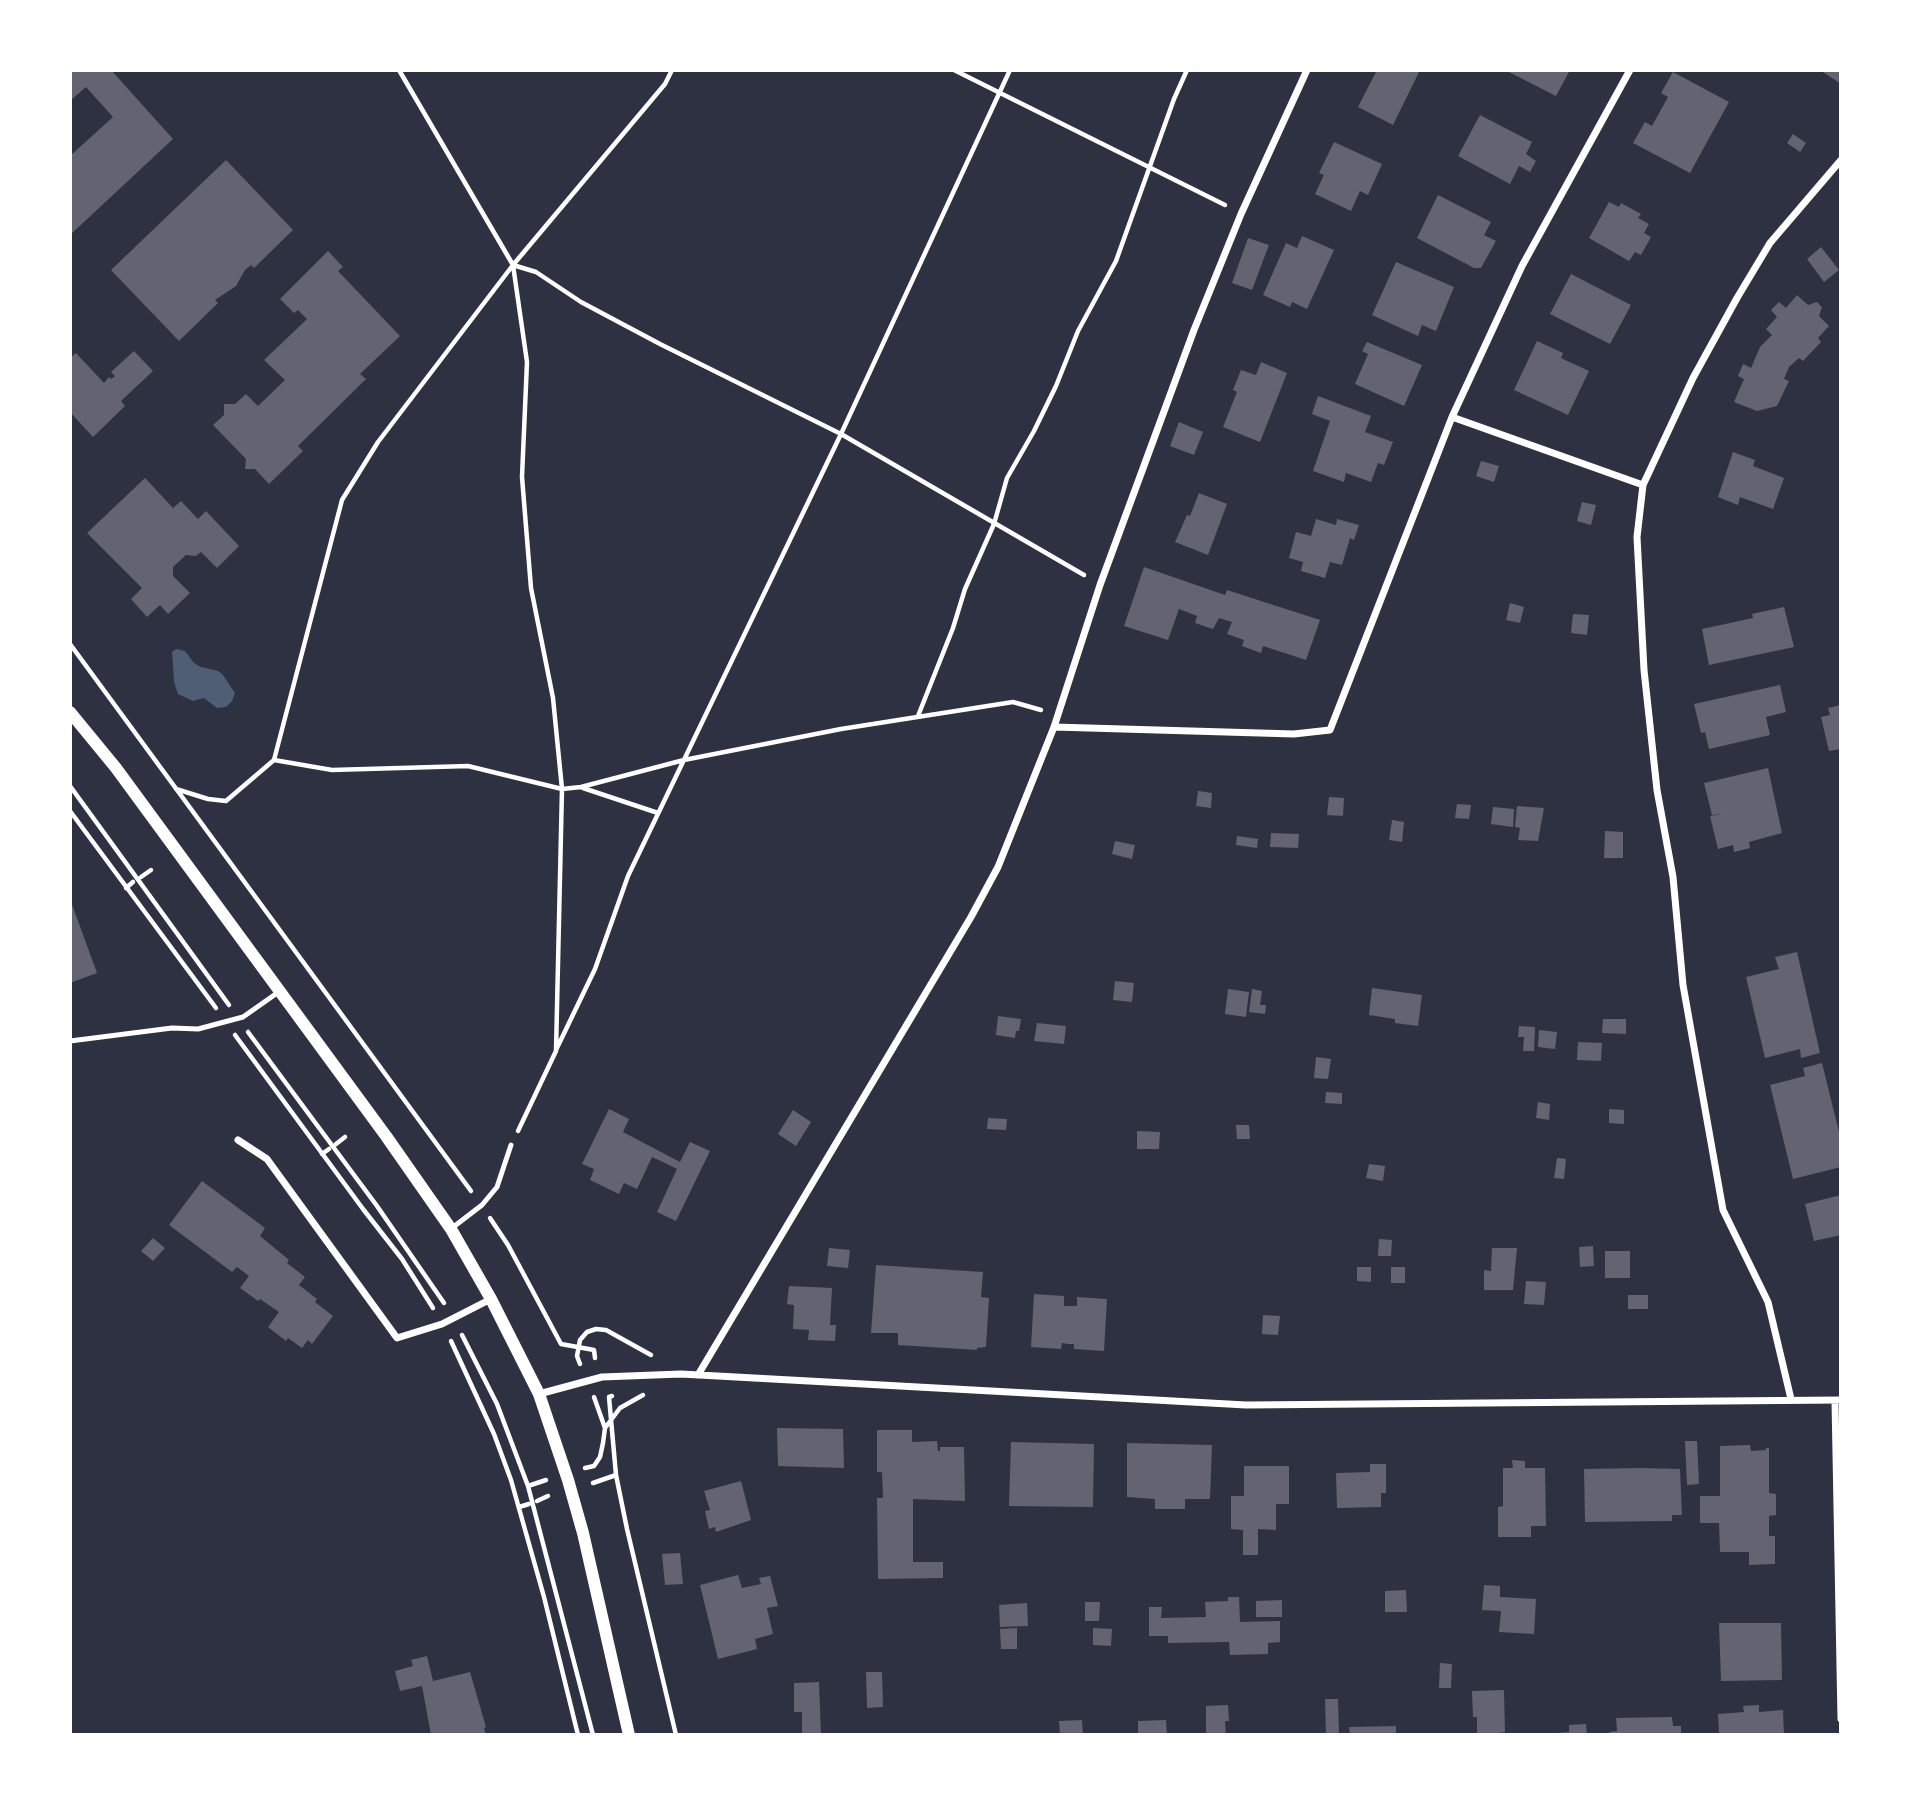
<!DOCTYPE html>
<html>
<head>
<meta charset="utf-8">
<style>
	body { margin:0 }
	#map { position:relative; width:1911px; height:1805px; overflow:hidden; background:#2d3142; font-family:"DejaVu Sans",sans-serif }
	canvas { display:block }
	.frame { position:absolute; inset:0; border:72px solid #fff; pointer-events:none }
</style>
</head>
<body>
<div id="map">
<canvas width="1911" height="1805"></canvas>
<div class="frame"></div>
</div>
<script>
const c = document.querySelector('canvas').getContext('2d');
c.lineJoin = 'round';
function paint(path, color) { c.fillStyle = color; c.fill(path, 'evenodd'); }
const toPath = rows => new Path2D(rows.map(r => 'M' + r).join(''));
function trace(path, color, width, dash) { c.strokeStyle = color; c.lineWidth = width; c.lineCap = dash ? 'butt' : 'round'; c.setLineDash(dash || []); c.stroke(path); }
paint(toPath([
	[176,649,185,651,194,663,201,667,218,671,223,675,235,693,232,701,226,707,217,708,204,698,193,701,178,694,174,682,172,652]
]), '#4f5d75');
paint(toPath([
	[70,70,111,70,173,139,70,235,70,156,113,117,86,87,70,101],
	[1377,70,1420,70,1393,125,1358,107],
	[1505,70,1570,70,1556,96],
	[1824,70,1841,70,1841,84,1823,72],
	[1673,72,1729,102,1690,173,1633,143,1645,122,1652,126,1668,97,1661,93],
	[1480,115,1532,142,1526,154,1536,161,1530,172,1519,166,1510,184,1458,156],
	[1793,134,1806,143,1800,152,1787,143],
	[1334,142,1382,164,1368,195,1360,191,1351,211,1315,194,1324,175,1319,173],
	[226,160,293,230,254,268,251,265,245,270,236,286,215,300,218,303,179,341,111,270],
	[1438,195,1491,222,1484,235,1496,241,1481,268,1474,268,1417,238],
	[1609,202,1619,207,1621,203,1641,214,1638,218,1649,224,1644,233,1651,237,1641,255,1635,252,1629,261,1589,238],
	[1302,236,1334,250,1307,309,1292,302,1290,307,1263,295,1286,243,1297,248],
	[1248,238,1269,245,1252,290,1232,283],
	[1821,247,1839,270,1824,282,1807,259],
	[328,251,343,267,338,271,400,336,360,374,366,379,298,446,303,451,269,484,255,469,245,469,246,459,213,425,224,415,224,404,235,404,246,394,258,406,285,380,264,360,307,319,298,310,294,313,280,299],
	[1396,262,1454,287,1436,331,1422,325,1418,336,1372,315],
	[1571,274,1631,305,1610,344,1550,314],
	[1797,295,1808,305,1817,302,1822,307,1819,316,1829,326,1818,338,1821,342,1803,361,1799,358,1789,367,1784,379,1789,381,1777,406,1757,411,1734,402,1744,379,1738,376,1743,364,1751,368,1760,347,1772,335,1766,329,1777,317,1771,310,1779,302,1786,308],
	[1537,341,1563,353,1561,358,1589,371,1568,415,1514,390],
	[1367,342,1422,365,1404,406,1355,384,1368,354,1362,351],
	[134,351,153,371,121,401,125,406,93,437,70,412,70,358,76,353,104,383,109,377,111,379,115,376,111,372],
	[1261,362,1287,373,1260,442,1223,427,1237,392,1233,390,1241,370,1256,375],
	[1318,396,1371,416,1365,432,1393,442,1384,465,1378,463,1371,482,1346,473,1344,482,1313,471,1330,421,1312,414],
	[1179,422,1203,432,1194,455,1170,446],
	[1733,452,1755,460,1753,466,1784,478,1773,509,1740,497,1738,505,1718,497],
	[1481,461,1499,466,1494,482,1476,476],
	[145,478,173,508,181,501,198,519,206,511,239,546,217,568,201,552,196,556,186,555,173,567,173,576,190,593,168,614,160,605,147,617,131,599,142,588,87,533],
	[1199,493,1227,504,1208,555,1175,542,1187,515,1190,516],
	[1582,502,1596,505,1591,525,1577,521],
	[1316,519,1336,525,1337,519,1359,525,1354,540,1350,538,1342,565,1330,562,1325,578,1301,571,1303,562,1289,558,1296,532,1311,536],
	[1144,567,1225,595,1227,590,1320,620,1306,660,1263,646,1261,653,1242,646,1244,640,1227,634,1232,622,1219,618,1213,629,1195,623,1197,616,1179,609,1168,640,1124,626],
	[1510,603,1524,607,1520,623,1506,620],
	[1784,607,1794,647,1709,665,1702,629,1753,618,1752,614],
	[1573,614,1589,615,1587,635,1571,633],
	[1780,685,1786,712,1766,717,1770,735,1709,749,1705,732,1701,733,1694,704],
	[1841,705,1841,749,1829,751,1821,717,1830,715,1828,708],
	[1768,768,1782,833,1749,842,1750,848,1734,852,1733,845,1718,849,1710,816,1722,814,1712,815,1704,783],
	[1198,791,1212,793,1211,808,1196,806],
	[1329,797,1344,798,1343,816,1327,815],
	[1457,804,1471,805,1469,819,1455,818],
	[1517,806,1544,808,1538,841,1518,840,1520,828,1515,827],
	[1493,807,1514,809,1513,827,1491,824],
	[1392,820,1404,822,1402,842,1389,840],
	[1605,831,1623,832,1623,858,1604,858],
	[1271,833,1299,834,1298,848,1270,847],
	[1237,836,1258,839,1257,848,1236,845],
	[1115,841,1135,845,1132,859,1112,854],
	[70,899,97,973,70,983],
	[1797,952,1820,1053,1801,1058,1800,1049,1765,1058,1746,977,1779,969,1775,957],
	[1115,981,1134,983,1132,1002,1113,1000],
	[1372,988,1422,995,1418,1026,1395,1023,1395,1019,1369,1015],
	[1228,989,1249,992,1246,1017,1225,1014],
	[1252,989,1262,991,1260,1005,1266,1005,1265,1014,1249,1012],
	[998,1016,1021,1019,1019,1031,1016,1031,1015,1038,996,1035],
	[1603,1019,1626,1019,1626,1034,1602,1033],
	[1037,1023,1066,1026,1064,1044,1034,1041],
	[1519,1026,1535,1027,1534,1051,1523,1051,1524,1037,1518,1037],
	[1539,1030,1557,1032,1555,1049,1538,1047],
	[1578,1042,1602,1043,1601,1061,1577,1060],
	[1316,1057,1331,1059,1328,1079,1314,1078],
	[1822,1063,1841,1140,1841,1167,1793,1179,1770,1085,1805,1076,1803,1068],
	[1326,1092,1342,1093,1342,1104,1325,1103],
	[1538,1102,1550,1104,1549,1120,1536,1118],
	[609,1109,629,1119,623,1132,680,1162,690,1142,710,1151,676,1221,657,1212,677,1169,663,1162,652,1157,637,1189,624,1183,619,1194,590,1180,594,1169,582,1164],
	[1609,1109,1624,1110,1624,1124,1609,1123],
	[793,1110,811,1122,796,1146,778,1134],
	[988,1118,1007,1119,1006,1130,987,1129],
	[1236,1125,1249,1125,1250,1139,1237,1139],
	[1137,1131,1160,1132,1159,1149,1137,1149],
	[1557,1158,1566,1159,1564,1179,1554,1178],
	[1369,1164,1385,1166,1383,1181,1366,1178],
	[202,1181,265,1228,260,1236,289,1260,287,1263,305,1277,299,1285,317,1299,315,1302,333,1316,312,1344,308,1340,302,1348,288,1338,286,1341,268,1327,279,1312,260,1299,258,1301,240,1288,249,1276,237,1267,232,1272,169,1225],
	[1841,1195,1841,1235,1814,1241,1805,1204],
	[153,1238,165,1248,153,1261,141,1251],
	[1379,1239,1392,1240,1391,1256,1378,1256],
	[1593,1246,1594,1266,1580,1267,1579,1247],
	[829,1248,850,1250,848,1268,827,1266],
	[1492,1248,1517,1248,1513,1290,1484,1290,1484,1270,1491,1271],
	[1605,1251,1630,1251,1630,1278,1605,1278],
	[876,1265,983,1272,981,1297,989,1298,986,1347,977,1348,977,1350,898,1345,898,1333,871,1333],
	[1357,1267,1371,1267,1371,1282,1357,1281],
	[1391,1267,1405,1267,1405,1283,1391,1283],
	[1526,1281,1546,1282,1544,1305,1524,1304],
	[789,1286,832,1288,830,1325,836,1325,835,1341,808,1340,809,1330,793,1329,794,1305,787,1304],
	[1034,1294,1064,1296,1064,1306,1077,1306,1077,1297,1107,1299,1104,1351,1074,1349,1074,1344,1068,1344,1062,1343,1061,1349,1031,1347],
	[1628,1295,1648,1295,1648,1309,1628,1309],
	[1263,1315,1280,1316,1278,1335,1262,1334],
	[777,1428,843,1429,844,1468,778,1466],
	[877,1430,912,1430,912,1442,937,1441,938,1451,940,1451,940,1447,964,1447,965,1501,913,1499,913,1562,943,1562,943,1578,878,1579,877,1498,883,1498,882,1472,877,1472],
	[1685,1441,1697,1441,1699,1484,1687,1485],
	[1011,1442,1094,1444,1093,1507,1009,1506],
	[1127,1443,1212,1445,1210,1499,1185,1499,1185,1509,1155,1509,1155,1499,1127,1497],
	[1750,1445,1751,1451,1766,1450,1766,1448,1769,1448,1769,1493,1776,1494,1776,1515,1769,1516,1769,1536,1775,1536,1775,1564,1749,1565,1749,1552,1720,1552,1719,1523,1700,1523,1700,1496,1720,1496,1720,1446],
	[1512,1460,1525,1461,1525,1468,1545,1468,1546,1526,1531,1526,1531,1537,1498,1537,1498,1507,1503,1506,1503,1468,1513,1468],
	[1370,1464,1386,1464,1386,1493,1381,1493,1381,1507,1337,1508,1336,1473,1370,1472],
	[1244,1466,1289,1466,1289,1504,1276,1504,1276,1530,1258,1529,1258,1555,1243,1555,1243,1530,1231,1529,1231,1496,1244,1496],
	[1641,1468,1680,1469,1682,1515,1672,1515,1672,1521,1585,1522,1584,1469],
	[741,1481,751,1520,716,1532,715,1527,709,1529,705,1511,710,1510,704,1491],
	[680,1553,683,1584,665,1585,662,1554],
	[738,1575,742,1588,761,1584,759,1578,770,1576,778,1606,767,1608,773,1634,755,1639,757,1649,718,1659,700,1585],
	[1484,1585,1500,1586,1500,1597,1536,1599,1534,1634,1499,1632,1501,1611,1482,1610],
	[1406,1590,1407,1612,1385,1612,1385,1591],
	[1228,1597,1239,1597,1240,1622,1280,1621,1280,1642,1268,1643,1268,1654,1230,1655,1229,1642,1168,1643,1168,1636,1149,1636,1149,1607,1162,1607,1161,1618,1206,1617,1205,1602,1228,1601],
	[1282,1600,1282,1617,1256,1617,1256,1601],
	[1085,1602,1100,1602,1099,1621,1085,1621],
	[1027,1603,1028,1626,1000,1627,999,1605],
	[1719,1623,1781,1623,1782,1680,1721,1681],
	[1017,1628,1017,1649,1001,1649,1000,1629],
	[1093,1628,1112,1629,1111,1646,1093,1645],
	[427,1656,433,1681,470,1672,486,1727,484,1728,486,1735,431,1735,422,1686,400,1691,395,1671,413,1666,411,1660],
	[1440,1663,1452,1664,1451,1688,1439,1688],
	[866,1672,882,1672,883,1707,867,1708],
	[819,1682,821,1735,802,1735,802,1712,794,1712,794,1683],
	[1504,1690,1505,1732,1499,1733,1499,1735,1477,1735,1477,1717,1473,1717,1472,1691],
	[1325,1699,1338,1699,1339,1735,1326,1735],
	[1228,1705,1229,1721,1225,1721,1226,1735,1206,1735,1206,1706],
	[1759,1705,1759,1712,1783,1710,1784,1735,1719,1735,1718,1714,1744,1712,1743,1706],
	[1672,1717,1673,1726,1681,1726,1681,1735,1610,1735,1609,1732,1617,1731,1616,1718],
	[1082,1720,1083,1735,1060,1735,1059,1721],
	[1166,1720,1167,1735,1138,1735,1138,1721],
	[1586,1724,1587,1735,1557,1735,1557,1733,1569,1732,1569,1725],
	[1396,1726,1396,1735,1350,1735,1349,1727]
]), '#626471');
trace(toPath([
	[399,70,513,265,527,362,522,477,531,588,553,698,562,789,556,1051,518,1131],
	[954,70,1225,205],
	[513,265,536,272,581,302,660,344,841,434,1084,575],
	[70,644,471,1191],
	[918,716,953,628,965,589,994,524,1007,478,1034,431,1056,386,1078,331,1116,261,1174,99,1187,70],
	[274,760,332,770,468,766,562,789,581,787,684,760,841,729,1013,702,1041,710],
	[70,786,229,1005],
	[583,788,658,813],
	[176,789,208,799,226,801,274,760,342,500,378,442,513,265,665,84,672,70],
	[70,811,216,1008],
	[141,877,151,870],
	[126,888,133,882],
	[248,1032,377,1206,444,1303],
	[235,1035,363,1209,402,1259,433,1308],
	[556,1050,595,969,628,876,841,434,1010,70],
	[336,1144,345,1137],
	[322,1154,329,1149],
	[490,1218,508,1245,561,1344,594,1350,595,1358],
	[462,1335,497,1404,528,1486,593,1735],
	[451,1341,494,1434,511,1480,544,1597,578,1735],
	[580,1364,577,1356,580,1340,587,1332,596,1329,606,1330,651,1355],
	[612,1396,609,1397,616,1475,627,1529,676,1735],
	[605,1428,620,1408,643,1395],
	[585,1468,594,1466,600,1457,603,1443,605,1428,594,1397],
	[593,1483,616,1475],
	[528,1486,546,1480],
	[537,1501,548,1496],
	[519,1507,529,1504]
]), '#fff', 4.5);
trace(toPath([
	[70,1041,172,1028,198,1029,243,1017,280,991],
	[452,1228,482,1205,497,1187,511,1145]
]), '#fff', 5);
trace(toPath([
	[1452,417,1643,485],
	[1054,727,1294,734,1330,730,1452,417,1522,266,1630,70],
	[238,1140,267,1159,397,1338,442,1324,491,1299],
	[698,1375,971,917,998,867,1054,727,1100,585,1194,330,1241,214,1307,70],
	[539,1394,602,1377,681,1374,1246,1405,1841,1400],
	[1791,1399,1768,1302,1723,1210,1683,985,1673,877,1657,790,1644,670,1637,537,1643,485,1693,378,1737,298,1770,243,1841,160],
	[1835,1401,1841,1719]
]), '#fff', 7);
trace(toPath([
	[70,712,116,768,386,1136,451,1229,491,1299,539,1394,568,1480,583,1533,629,1735]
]), '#fff', 12);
</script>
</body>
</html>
